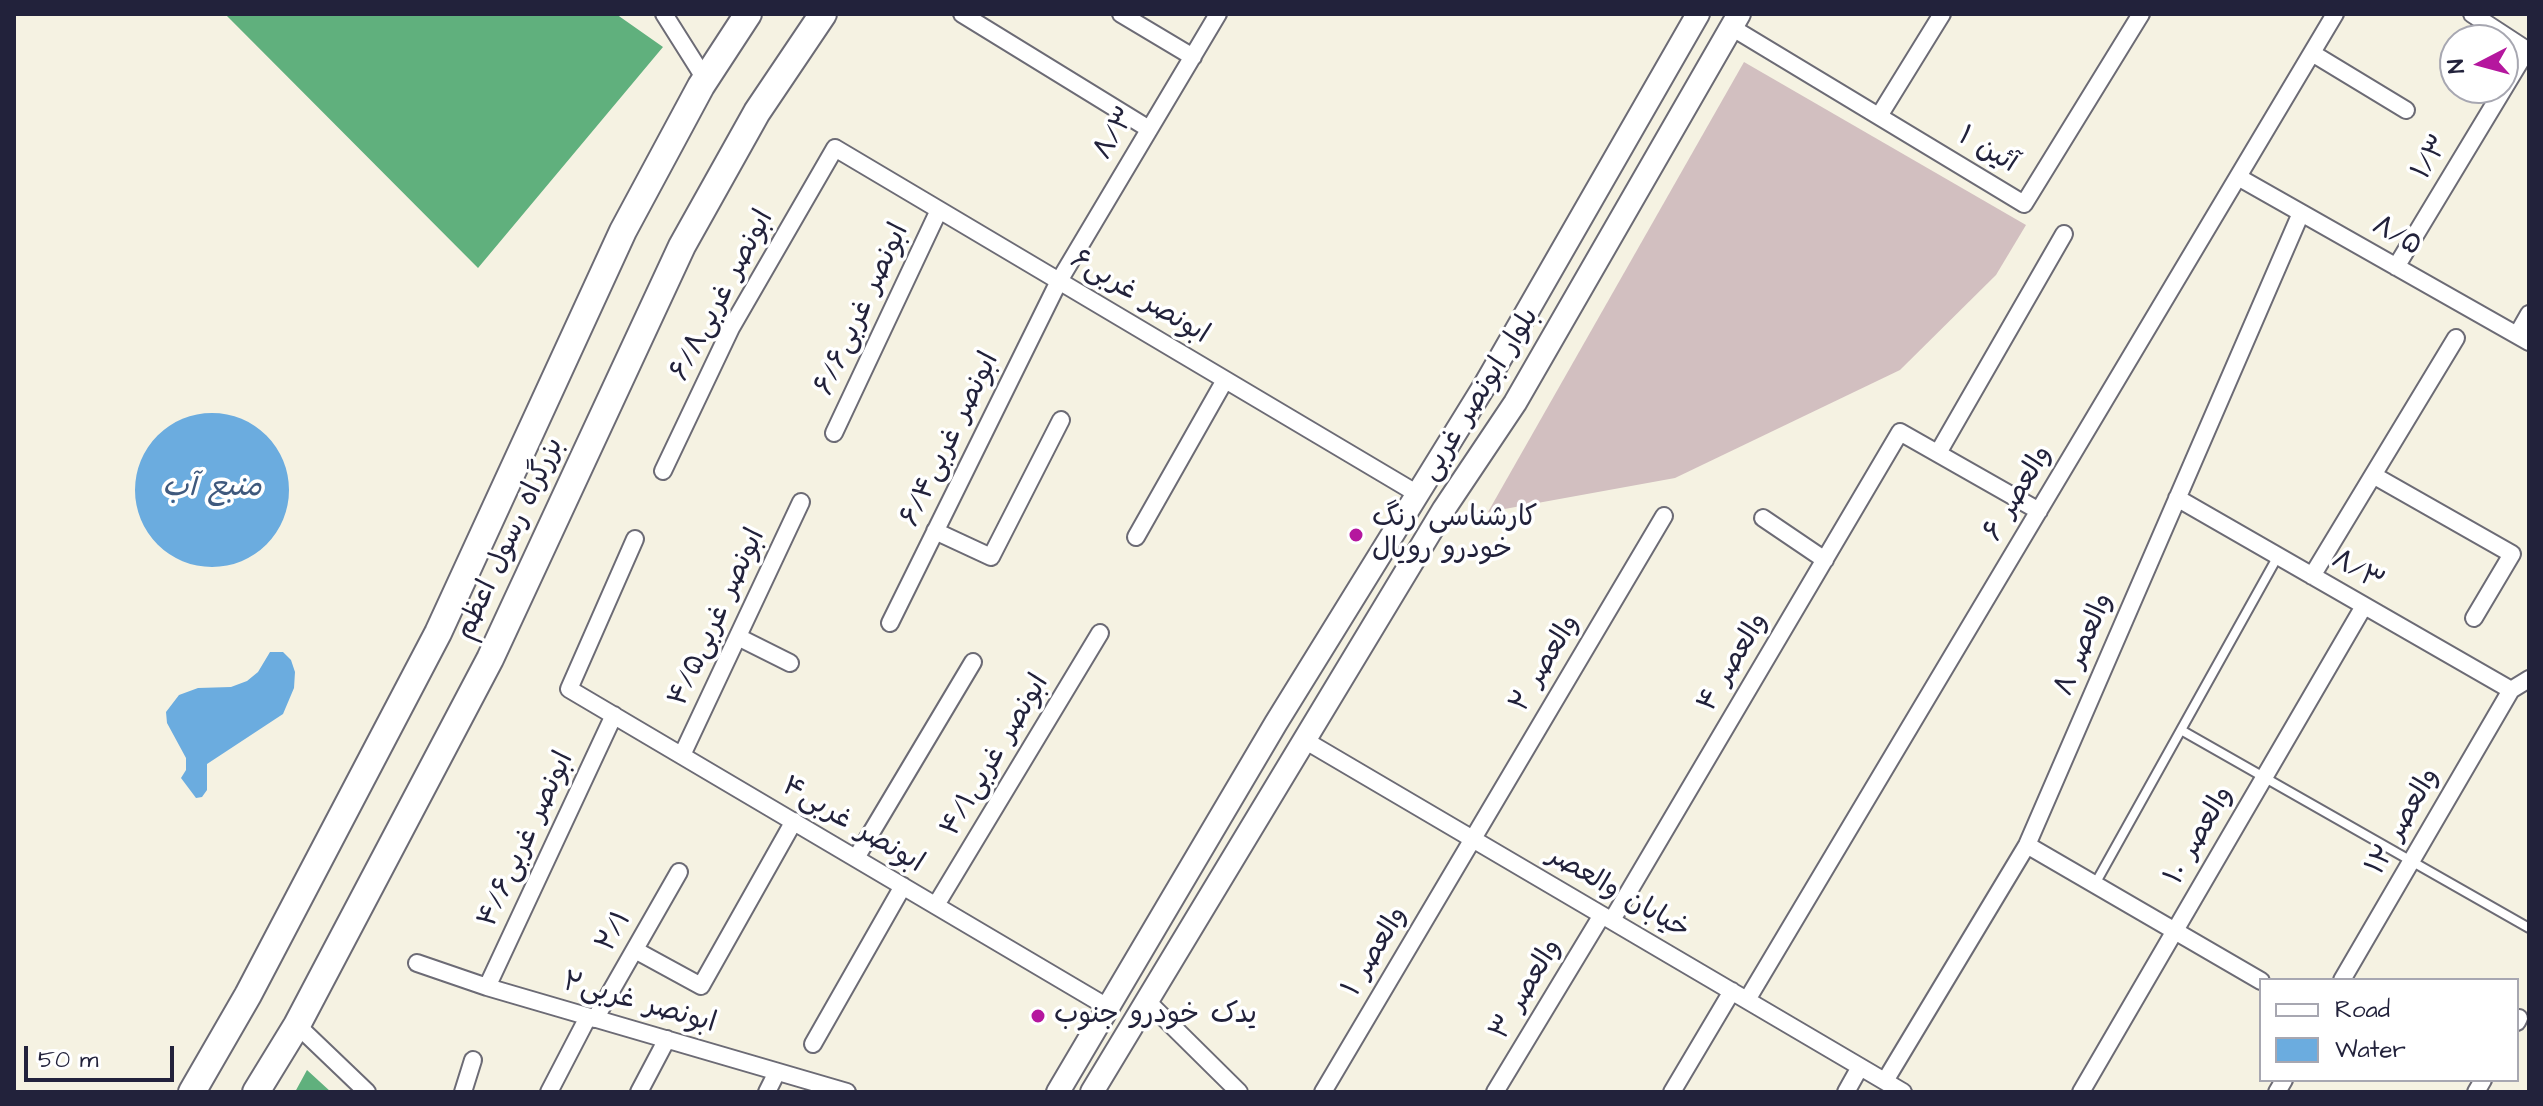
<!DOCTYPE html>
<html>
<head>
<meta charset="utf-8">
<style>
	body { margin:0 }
	#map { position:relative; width:2543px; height:1106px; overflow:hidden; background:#f5f2e2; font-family:"Architects Daughter",sans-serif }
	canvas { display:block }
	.frame { position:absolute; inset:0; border:16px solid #22223b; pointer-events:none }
	.legend { position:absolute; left:2259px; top:978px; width:260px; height:104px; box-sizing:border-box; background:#fff; border:2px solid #a7a7b1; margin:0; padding:10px 14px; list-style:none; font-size:24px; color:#22223b }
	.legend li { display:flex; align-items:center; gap:16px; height:40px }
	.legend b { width:40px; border:2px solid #a7a7b1 }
	.north { position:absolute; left:2439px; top:24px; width:80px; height:80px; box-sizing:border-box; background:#fff; border:2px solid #a7a7b1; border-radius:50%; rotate:264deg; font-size:22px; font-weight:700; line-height:32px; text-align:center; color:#22223b }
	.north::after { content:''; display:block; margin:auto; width:28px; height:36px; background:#b5179e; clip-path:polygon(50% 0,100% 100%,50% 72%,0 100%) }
	.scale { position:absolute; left:24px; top:1046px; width:150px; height:36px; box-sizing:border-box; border:4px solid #22223b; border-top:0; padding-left:10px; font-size:24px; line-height:28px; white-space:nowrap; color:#22223b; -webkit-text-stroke:6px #fff; paint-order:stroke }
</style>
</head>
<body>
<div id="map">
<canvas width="2543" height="1106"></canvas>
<div class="frame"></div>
<ul class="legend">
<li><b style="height:10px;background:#fff"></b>Road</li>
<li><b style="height:22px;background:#6bacdf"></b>Water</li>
</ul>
<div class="north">N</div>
<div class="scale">50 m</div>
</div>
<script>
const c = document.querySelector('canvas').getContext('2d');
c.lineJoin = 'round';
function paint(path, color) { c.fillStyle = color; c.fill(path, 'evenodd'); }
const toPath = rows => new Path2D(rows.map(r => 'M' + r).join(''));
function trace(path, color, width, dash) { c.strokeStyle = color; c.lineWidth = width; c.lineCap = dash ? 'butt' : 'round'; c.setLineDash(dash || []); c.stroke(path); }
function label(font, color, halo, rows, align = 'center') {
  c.font = font + ' "Architects Daughter","Playpen Sans Arabic",sans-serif'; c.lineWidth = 7; c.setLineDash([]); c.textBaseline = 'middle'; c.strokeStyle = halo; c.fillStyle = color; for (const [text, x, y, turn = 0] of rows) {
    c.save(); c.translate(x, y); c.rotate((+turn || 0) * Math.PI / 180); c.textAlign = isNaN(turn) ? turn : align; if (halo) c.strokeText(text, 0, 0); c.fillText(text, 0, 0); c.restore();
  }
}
paint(toPath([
	[1744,62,2026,225,1996,275,1900,370,1675,478,1488,512]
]), '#d2bfc0');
paint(toPath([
	[225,14,616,14,663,47,478,268],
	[307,1070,331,1092,295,1092]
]), '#60b07d');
paint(toPath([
	'135 490a77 77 0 1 1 154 0a77 77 0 1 1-154 0Z',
	[270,652,283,652,291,660,295,672,294,688,283,714,207,764,207,790,202,797,196,798,181,778,186,770,186,758,167,723,166,712,179,695,198,688,231,687,247,681,258,672]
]), '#6bacdf');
const service = toPath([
	[2181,730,2529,928],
	[2095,884,2278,556]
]);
const minor = toPath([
	[664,14,705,79],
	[962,14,1149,129],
	[1121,14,1193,57],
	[1731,27,2024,204,2141,14],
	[2312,53,2406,110],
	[1879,116,1942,14],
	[2238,177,2529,342],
	[2396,267,2527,50,2472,14],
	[2517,335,2529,314],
	[834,433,939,210],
	[1938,453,2064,234],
	[663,471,731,328,835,148,1416,493],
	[2373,475,2512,554,2474,618],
	[2177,498,2511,690],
	[1763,518,1825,560],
	[935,531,991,557,1061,420],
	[1136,537,1225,380],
	[635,539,569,689,1109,1008],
	[2312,576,2456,338],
	[890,623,1059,281,1218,14],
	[738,637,790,663],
	[1306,741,1903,1092],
	[682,755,801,502],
	[2027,845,2261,981],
	[856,858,973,662],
	[936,905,1100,633],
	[1612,920,1900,432,2039,511],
	[635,950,701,986,794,821],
	[417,963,487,987,847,1092],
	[2342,980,2511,690,2529,679],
	[487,987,614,715],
	[1747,1000,2335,14],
	[1149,1003,1239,1092],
	[595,1019,679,872],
	[2517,1022,2519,1018],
	[297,1025,367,1092],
	[813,1044,903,886],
	[1885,1081,2027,845,2301,213],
	[463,1092,473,1060],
	[549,1092,588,1017],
	[639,1092,667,1039],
	[767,1092,777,1072],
	[1323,1092,1664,516],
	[1495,1092,1602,915],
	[1672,1092,1732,991],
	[1846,1092,1860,1067],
	[2081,1092,2364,606],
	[2277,1092,2284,1080],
	[2476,1092,2483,1080]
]);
const secondary = toPath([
	[1058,1092,1276,723,1485,385,1698,14],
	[1092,1092,1444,509,1515,403,1739,14]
]);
const trunk = toPath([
	[192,1092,248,995,438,633,623,231,701,86,748,14],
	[256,1092,297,1025,490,659,682,246,757,112,823,14]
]);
trace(service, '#6c6b75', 12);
trace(minor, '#6c6b75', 20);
trace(secondary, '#6c6b75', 26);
trace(trunk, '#6c6b75', 30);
trace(service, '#fff', 8);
trace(minor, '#fff', 16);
trace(secondary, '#fff', 22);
trace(trunk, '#fff', 26);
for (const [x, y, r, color] of [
	[1356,535,8,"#b5179e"],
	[1038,1016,8,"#b5179e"]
]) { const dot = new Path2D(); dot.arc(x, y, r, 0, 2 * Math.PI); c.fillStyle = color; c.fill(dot); trace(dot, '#fff', 3); }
label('28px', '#22223b', '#fff', [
	["۸/۳",1116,134,-59],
	["آئین ۱",1987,151,31],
	["۱/۳",2432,158,-59],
	["۸/۵",2396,237,30],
	["۶/۸ابونصر غربی",723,296,-62],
	["۶ابونصر غربی",1139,298,31],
	["۶/۶ابونصر غربی",863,310,-65],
	["بلوار ابونصر غربی",1481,395,-58],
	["۶/۴ابونصر غربی",951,440,-64],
	["والعصر ۶",2019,494,-59],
	["بزرگراه رسول اعظم",511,539,-65],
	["۸/۳",2357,572,30],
	["۴/۵ابونصر غربی",718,618,-65],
	["والعصر ۸",2085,645,-67],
	["والعصر ۴",1734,663,-59],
	["والعصر ۲",1546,664,-59],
	["۴/۱ابونصر غربی",996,756,-59],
	["والعصر ۱۲",2404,822,-60],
	["۴ابونصر غربی",852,826,31],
	["والعصر ۱۰",2200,836,-60],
	["۴/۶ابونصر غربی",527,840,-65],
	["خیابان والعصر",1618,894,30],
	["۲/۱",615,932,-60],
	["والعصر ۱",1376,952,-59],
	["والعصر ۳",1527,990,-59],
	["۲ابونصر غربی",639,1004,16]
]);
label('28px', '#22223b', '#fff', [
	["کارشناسی رنگ",1372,519],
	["خودرو رویال",1372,551],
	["یدک خودرو جنوب",1054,1016]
], 'left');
label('italic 30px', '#3f597d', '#fff', [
	["منبع آب",212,489]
]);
</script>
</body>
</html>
